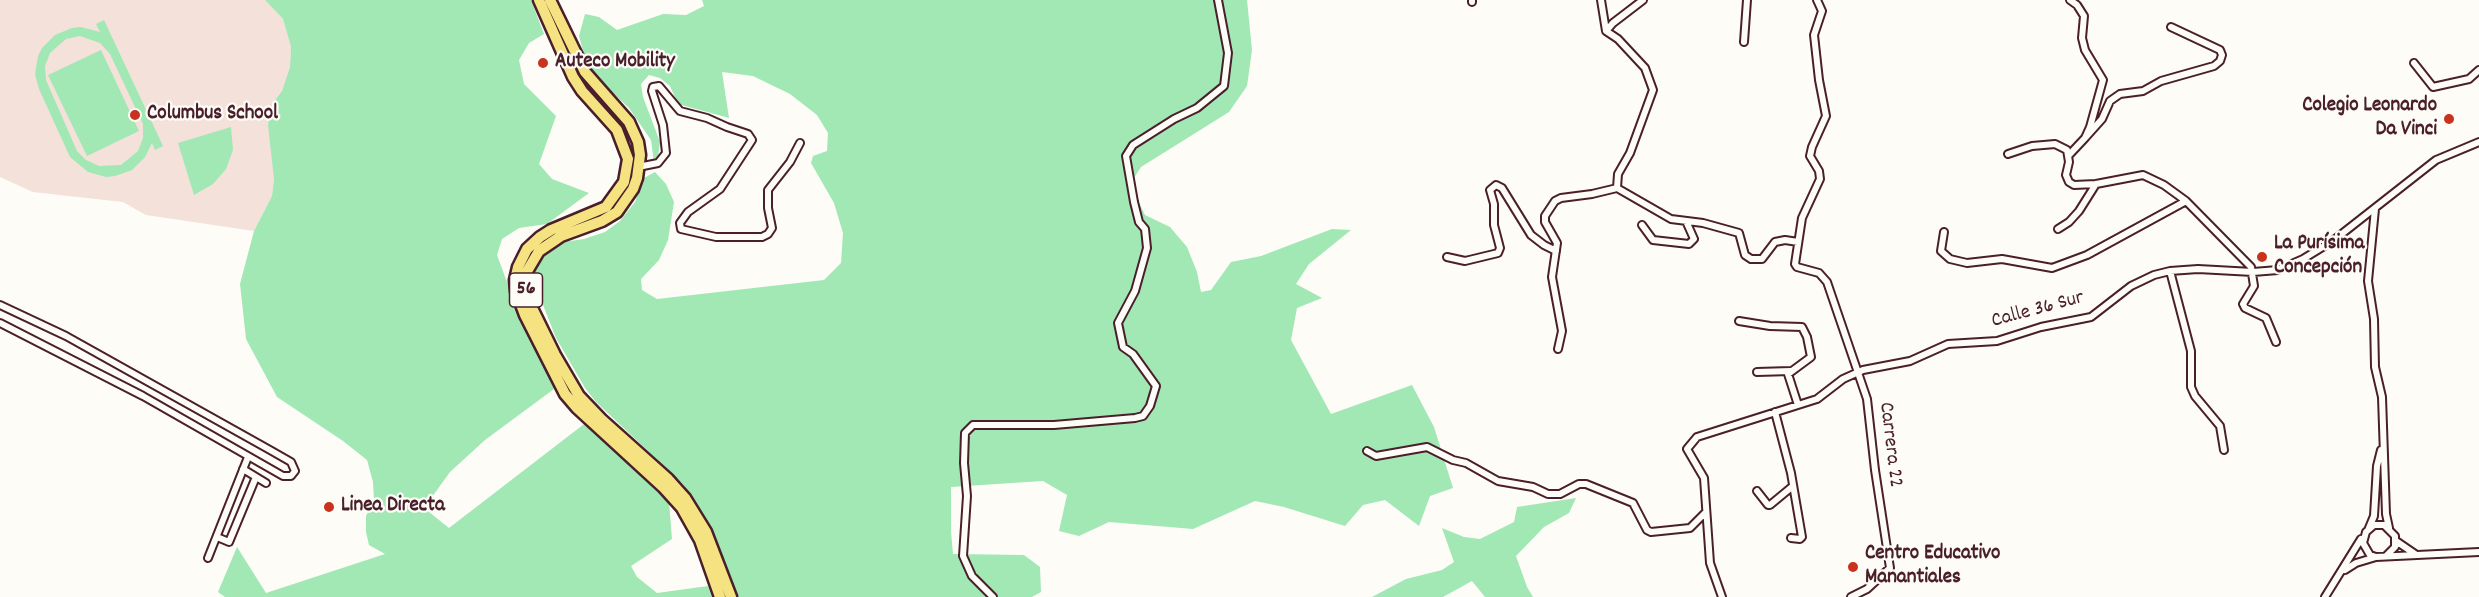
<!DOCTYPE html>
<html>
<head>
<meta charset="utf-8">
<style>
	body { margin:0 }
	canvas { display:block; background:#fdfcf7 }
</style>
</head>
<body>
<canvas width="2479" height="597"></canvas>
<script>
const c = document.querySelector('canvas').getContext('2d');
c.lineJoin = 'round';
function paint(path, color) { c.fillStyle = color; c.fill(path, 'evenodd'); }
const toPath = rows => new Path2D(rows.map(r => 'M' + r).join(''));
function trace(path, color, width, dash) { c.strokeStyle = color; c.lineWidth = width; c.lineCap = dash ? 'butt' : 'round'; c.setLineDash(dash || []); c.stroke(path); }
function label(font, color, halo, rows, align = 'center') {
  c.font = font + ' Dekko,sans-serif'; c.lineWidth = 4.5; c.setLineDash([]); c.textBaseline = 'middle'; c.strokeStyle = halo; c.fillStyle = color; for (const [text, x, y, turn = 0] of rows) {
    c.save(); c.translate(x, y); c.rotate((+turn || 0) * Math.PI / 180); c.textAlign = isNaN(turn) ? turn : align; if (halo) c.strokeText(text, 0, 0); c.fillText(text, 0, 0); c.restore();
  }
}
paint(toPath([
	[0,0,265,0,283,19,291,47,290,67,282,91,272,104,274,179,272,196,254,231,146,215,123,202,33,192,0,177]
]), '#f3e1da');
paint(toPath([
	[265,0,531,0,544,34,529,43,519,60,524,84,556,116,539,164,552,179,589,193,547,224,519,228,502,239,497,255,511,293,554,389,485,440,450,472,424,508,449,528,588,421,669,502,672,539,631,566,637,577,657,593,708,586,712,597,225,597,218,592,237,547,266,593,385,554,369,545,366,532,366,516,374,500,373,482,367,460,343,441,277,397,246,339,240,284,254,231,272,196,274,179,268,125,272,104,282,91,290,67,291,47,283,19],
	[702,0,1247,0,1252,50,1247,86,1229,112,1141,167,1130,184,1145,215,1170,227,1187,247,1197,272,1201,292,1211,290,1231,262,1261,256,1332,229,1351,230,1309,264,1296,284,1322,298,1297,308,1291,340,1331,414,1412,385,1434,427,1453,488,1430,496,1419,526,1385,500,1363,505,1345,526,1284,507,1255,501,1193,529,1109,522,1079,536,1059,531,1067,495,1043,481,951,487,951,532,953,554,1024,555,1040,567,1041,592,1032,597,737,597,732,579,697,504,683,484,596,402,585,388,556,338,534,282,535,271,543,254,564,242,584,239,605,232,620,221,635,202,644,178,655,172,666,184,674,202,668,240,659,260,641,279,642,290,657,299,824,280,841,263,843,233,834,203,811,163,813,156,827,151,828,133,817,115,790,94,753,76,722,72,729,118,678,104,670,86,660,78,649,75,641,84,643,97,660,142,658,157,654,162,651,140,629,108,595,76,584,55,579,36,585,14,599,17,617,30,663,14,686,15,704,6],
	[104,20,163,146,155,150,152,143,145,157,132,170,115,176,106,177,88,172,70,157,39,89,35,74,38,56,42,48,55,35,72,28,81,27,100,32,96,24],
	[80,36,100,43,110,54,143,124,143,138,138,151,121,165,99,166,86,160,77,151,46,80,45,66,50,53,66,39],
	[101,50,139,131,87,156,48,75],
	[231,127,233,150,226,169,213,184,194,195,178,143],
	[1576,498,1569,513,1544,527,1516,556,1527,587,1533,597,1485,597,1472,581,1443,597,1372,597,1406,579,1442,570,1454,562,1442,528,1464,537,1480,539,1514,522,1517,507]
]), '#a1e8b4');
const street = toPath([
	[1601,0,1606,31,1618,39,1645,68,1653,90,1630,153,1618,174,1617,188,1671,219,1703,223,1739,233,1745,255,1751,259,1762,259,1775,242,1785,240,1798,242],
	[1817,0,1822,11,1814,35,1819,80,1826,116,1812,147,1810,156,1819,171,1820,179,1802,218,1795,264,1797,267,1819,273,1827,282,1867,399,1875,470,1890,568,1867,589,1851,597],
	[1472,2,1472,0],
	[1606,31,1613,23,1643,0],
	[1744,42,1747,0],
	[2414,63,2433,87,2469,79,2479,70],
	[2085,138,2102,119,2110,101,2120,94,2143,91,2161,81,2214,66,2220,61,2222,55,2220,50,2171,27],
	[2008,154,2032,146,2055,144,2067,150,2069,162,2066,175,2069,182,2074,185,2096,184,2143,175,2164,185,2186,201,2251,267,2254,286,2243,304,2245,308,2266,318,2276,342],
	[2069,155,2085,138,2090,127,2103,80,2085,50,2082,38,2084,16,2077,5,2070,0],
	[638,167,658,163,666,153,663,125,652,91,653,87,659,86,680,111,707,118,727,127,748,134,752,140,720,189,688,212,680,223,681,229,716,237,762,237,768,234,772,228,768,208,768,190,790,162,800,143],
	[2375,209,2368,281,2374,319,2375,367,2382,397,2386,514,2389,528],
	[1642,225,1653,240,1689,244,1694,239,1686,221],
	[2058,229,2069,222,2079,211,2096,184],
	[1944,232,1941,251,1950,259,1967,263,2002,259,2052,268,2087,255,2186,201],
	[1447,257,1465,261,1498,253,1500,248,1494,225,1494,204,1490,190,1496,185,1502,188,1531,235,1544,245,1556,251],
	[2170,271,2191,351,2191,387,2195,396,2220,426,2224,450],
	[0,305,66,336,270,450,291,462,295,471,291,476,283,476,143,396,0,323],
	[1739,321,1770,326,1802,327,1807,337,1811,357,1788,374,1798,405],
	[1558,349,1562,331,1552,277,1557,243,1545,222,1545,216,1555,201,1561,198,1592,194,1617,188],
	[1757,372,1791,371],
	[1775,412,1791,473,1802,537,1800,539,1791,538],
	[1367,451,1376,456,1427,447,1453,460,1466,463,1498,481,1533,487,1548,494,1560,494,1579,484,1586,484,1633,503,1647,530,1651,532,1690,528,1705,513],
	[243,469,266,483],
	[1757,491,1768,505,1770,505,1793,486],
	[2369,528,2374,516,2377,466,2381,450],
	[217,537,229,542,256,477],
	[2396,541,2415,554],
	[2386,556,2395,547,2395,536,2384,525,2374,525,2366,532,2363,543,2370,555,2376,557,2479,552],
	[208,558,248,457],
	[2345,570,2356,563,2376,557],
	[993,597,972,576,963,556,967,496,964,463,965,433,973,425,1054,425,1135,418,1143,416,1150,406,1156,386,1133,354,1123,347,1118,323,1135,291,1147,248,1145,229,1139,222,1134,202,1126,156,1133,145,1174,119,1197,108,1224,86,1228,53,1218,0],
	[1722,597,1710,563,1704,478,1687,449,1697,437,1817,399,1843,379,1863,370,1910,361,1948,344,1997,341,2041,327,2091,317,2131,286,2154,275,2170,271,2198,269,2253,272,2278,270,2303,259,2334,240,2436,160,2479,142],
	[2325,597,2361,539]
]);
const primary = toPath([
	[539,0,573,77,582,91,617,130,628,159,624,182,606,207,551,230,540,237,527,249,518,267,515,280,516,291,525,315,565,394,577,408,663,487,682,508,700,540,720,597],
	[550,0,585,72,629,122,638,142,640,155,637,178,633,189,617,212,602,221,561,236,539,251,526,273,525,287,531,306,555,355,579,396,601,419,668,479,685,498,706,532,731,597]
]);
trace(street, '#4a1f2b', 10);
trace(primary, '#4a1f2b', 15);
trace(street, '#fdfcf7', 6);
trace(primary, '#f5e382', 10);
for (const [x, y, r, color] of [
	[543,63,6,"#c8321e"],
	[135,115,6,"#c8321e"],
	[2449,119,6,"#c8321e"],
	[2262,257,6,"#c8321e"],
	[329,507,6,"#c8321e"],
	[1853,567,6,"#c8321e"]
]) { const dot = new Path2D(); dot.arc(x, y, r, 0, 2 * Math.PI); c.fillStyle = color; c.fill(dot); trace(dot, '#fdfcf7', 2); }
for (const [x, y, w] of [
	[526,290,33]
]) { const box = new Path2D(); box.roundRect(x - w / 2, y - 17, w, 34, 4.5); c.fillStyle = '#fdfcf7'; c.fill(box); trace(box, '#4a1f2b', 1.5); }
label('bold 20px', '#4a1f2b', null, [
	["56",526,290]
]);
label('bold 21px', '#4a1f2b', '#fdfcf7', [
	["Auteco Mobility",555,63],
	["Colegio Leonardo",2437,107,"right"],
	["Da Vinci",2437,131,"right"],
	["Columbus School",147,115],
	["La Purísima",2274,245],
	["Concepción",2274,269],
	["Linea Directa",341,507],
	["Centro Educativo",1865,555],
	["Manantiales",1865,579]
], 'left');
label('21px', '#4a1f2b', '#fdfcf7', [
	["Calle 36 Sur",2038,311,-15],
	["Carrera 22",1889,445,83]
]);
</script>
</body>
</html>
